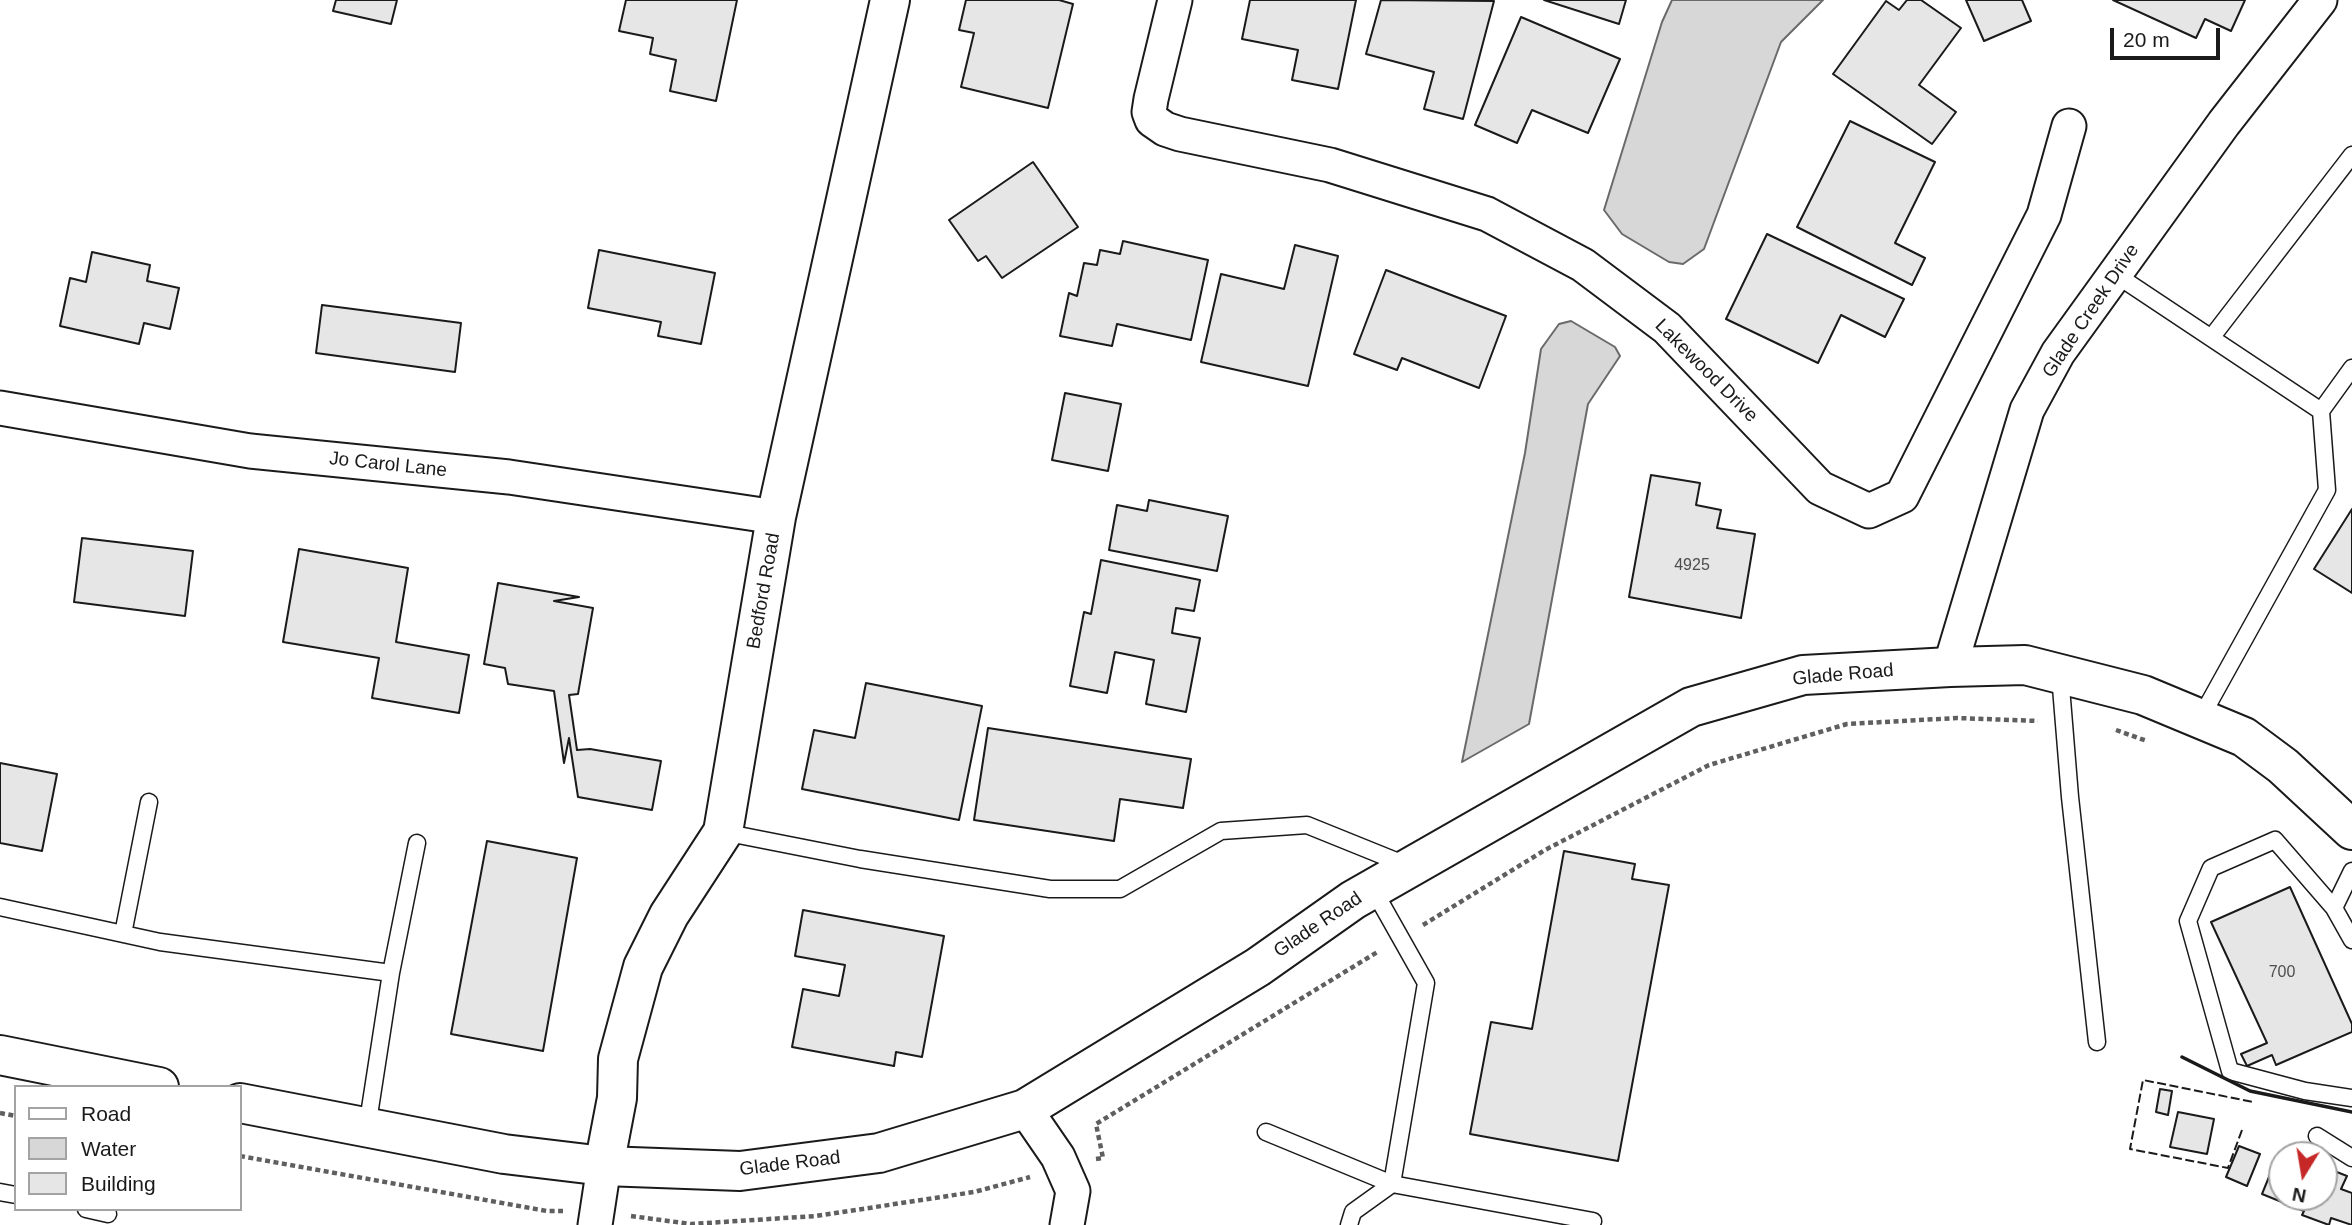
<!DOCTYPE html>
<html>
<head>
<meta charset="utf-8">
<style>
	body { margin:0 }
	#map { position:relative; width:2352px; height:1225px; overflow:hidden; background:#fff; font-family:Helvetica,sans-serif }
	canvas { display:block }
	.legend { position:absolute; left:14px; top:1085px; width:228px; height:126px; box-sizing:border-box; background:#fff; border:2px solid #a3a3a3; margin:0; padding:9px 12px; list-style:none; font-size:21px; color:#1a1a1a }
	.legend li { display:flex; align-items:center; gap:14px; height:35px }
	.legend b { width:35px; border:2px solid #a3a3a3 }
	.north { position:absolute; left:2268px; top:1141px; width:70px; height:70px; box-sizing:border-box; background:#fff; border:2px solid #a3a3a3; border-radius:50%; rotate:191deg; font-size:19px; font-weight:700; line-height:28px; text-align:center; color:#1a1a1a }
	.north::after { content:''; display:block; margin:auto; width:24px; height:32px; background:#c62828; clip-path:polygon(50% 0,100% 100%,50% 72%,0 100%) }
	.scale { position:absolute; left:2110px; top:28px; width:110px; height:32px; box-sizing:border-box; border:4px solid #1a1a1a; border-top:0; padding-left:9px; font-size:21px; line-height:24px; white-space:nowrap; color:#1a1a1a; -webkit-text-stroke:5px #fff; paint-order:stroke }
</style>
</head>
<body>
<div id="map">
<canvas width="2352" height="1225"></canvas>
<ul class="legend">
<li><b style="height:9px;background:#fff"></b>Road</li>
<li><b style="height:19px;background:#d7d7d7"></b>Water</li>
<li><b style="height:19px;background:#e6e6e6"></b>Building</li>
</ul>
<div class="north">N</div>
<div class="scale">20 m</div>
</div>
<script>
const c = document.querySelector('canvas').getContext('2d');
c.lineJoin = 'round';
function paint(path, color) { c.fillStyle = color; c.fill(path, 'evenodd'); }
const toPath = rows => new Path2D(rows.map(r => 'M' + r).join(''));
function trace(path, color, width, dash) { c.strokeStyle = color; c.lineWidth = width; c.lineCap = dash ? 'butt' : 'round'; c.setLineDash(dash || []); c.stroke(path); }
function label(font, color, halo, rows, align = 'center') {
  c.font = font + ' Helvetica,sans-serif'; c.lineWidth = 5; c.setLineDash([]); c.textBaseline = 'middle'; c.strokeStyle = halo; c.fillStyle = color; for (const [text, x, y, turn = 0] of rows) {
    c.save(); c.translate(x, y); c.rotate((+turn || 0) * Math.PI / 180); c.textAlign = isNaN(turn) ? turn : align; if (halo) c.strokeText(text, 0, 0); c.fillText(text, 0, 0); c.restore();
  }
}
const water = toPath([
	[1672,0,1823,0,1781,42,1704,249,1683,264,1669,262,1622,234,1604,210,1662,22,1672,0],
	[1571,321,1615,347,1620,356,1588,404,1529,724,1462,762,1525,453,1541,349,1559,324,1571,321]
]);
paint(water, '#d7d7d7');
trace(water, '#6a6a6a', 2);
const building = toPath([
	[336,0,397,0,391,24,333,11,336,0],
	[626,0,737,0,716,101,670,91,676,60,650,54,653,38,619,31,626,0],
	[966,0,1059,0,1073,4,1048,108,961,87,974,33,959,30,966,0],
	[1250,0,1356,0,1338,89,1292,80,1298,50,1242,39,1250,0],
	[1381,0,1494,1,1463,119,1424,109,1434,72,1366,54,1381,0],
	[1544,0,1626,0,1619,24,1544,0],
	[1907,0,1921,0,1961,28,1919,85,1956,112,1932,144,1833,74,1886,1,1899,10,1907,0],
	[1966,0,2022,0,2031,21,1984,41,1966,0],
	[2113,0,2245,0,2231,31,2205,19,2196,38,2113,0],
	[1521,17,1620,59,1588,133,1532,110,1517,143,1475,125,1521,17],
	[1850,121,1935,162,1895,243,1925,258,1912,285,1797,227,1850,121],
	[1033,162,1078,227,1002,278,986,256,978,261,949,220,1033,162],
	[1767,234,1904,299,1885,337,1841,315,1818,363,1726,319,1767,234],
	[1123,241,1208,260,1191,340,1117,324,1112,346,1060,336,1069,293,1077,296,1084,263,1097,265,1100,250,1120,254,1123,241],
	[1295,245,1338,256,1308,386,1201,362,1221,274,1284,289,1295,245],
	[599,250,715,273,701,344,658,336,661,322,588,308,599,250],
	[92,252,150,265,147,281,179,288,170,329,144,323,139,344,60,326,70,278,86,282,92,252],
	[1386,270,1506,316,1479,388,1402,358,1397,370,1354,354,1386,270],
	[322,305,461,323,455,372,316,353,322,305],
	[1065,393,1121,404,1108,471,1052,460,1065,393],
	[1651,475,1700,483,1696,505,1721,510,1717,528,1755,534,1741,618,1629,597,1651,475],
	[1149,500,1228,516,1217,571,1109,550,1117,505,1147,511,1149,500],
	[2352,509,2352,593,2314,569,2352,509],
	[82,538,193,551,185,616,74,602,82,538],
	[299,549,408,568,396,642,469,655,459,713,372,698,379,658,283,642,299,549],
	[1101,560,1200,580,1194,611,1176,608,1172,633,1200,638,1186,712,1146,704,1154,660,1115,652,1107,693,1070,686,1084,612,1091,614,1101,560],
	[498,583,579,597,554,601,593,608,578,694,569,695,577,750,590,749,661,761,652,810,578,797,569,738,564,763,554,691,508,684,505,668,484,664,498,583],
	[866,683,982,706,959,820,802,789,814,730,855,738,866,683],
	[988,728,1191,759,1183,808,1120,799,1114,841,974,820,988,728],
	[0,763,57,774,42,851,0,843,0,763],
	[487,841,577,858,543,1051,451,1034,487,841],
	[1564,851,1635,864,1632,879,1669,885,1618,1161,1470,1134,1491,1022,1532,1029,1564,851],
	[2290,887,2352,1024,2352,1032,2276,1065,2272,1055,2247,1066,2241,1054,2267,1043,2211,922,2290,887],
	[803,910,944,936,922,1057,896,1052,894,1066,792,1047,803,989,839,996,845,965,795,956,803,910],
	[2160,1089,2172,1091,2168,1115,2156,1112,2160,1089],
	[2178,1112,2214,1119,2207,1154,2170,1147,2178,1112],
	[2239,1146,2260,1154,2247,1186,2226,1177,2239,1146],
	[2273,1167,2282,1171,2282,1197,2324,1197,2324,1167,2347,1176,2341,1189,2352,1193,2352,1225,2331,1218,2329,1225,2302,1215,2304,1211,2262,1194,2273,1167]
]);
paint(building, '#e6e6e6');
trace(building, '#1a1a1a', 2);
const service = toPath([
	[2115,274,2321,411,2327,490,2200,719],
	[2211,338,2352,155],
	[2321,411,2352,368],
	[2060,675,2070,797,2097,1042],
	[723,832,860,859,1050,889,1120,889,1221,831,1307,825,1406,865],
	[0,907,160,942,391,973,367,1128],
	[2334,908,2352,871],
	[123,934,149,802],
	[2352,940,2334,908,2275,840,2211,868,2188,921,2230,1071,2305,1091,2352,1098],
	[391,973,417,843],
	[1266,1132,1392,1184,1593,1221],
	[2317,1136,2352,1158],
	[0,1192,16,1195],
	[86,1209,108,1214],
	[1349,1225,1353,1212,1392,1184,1426,983,1373,889]
]);
const minor = toPath([
	[1175,0,1151,99,1149,112,1152,120,1165,129,1180,134,1330,165,1487,214,1583,265,1667,328,1820,488,1869,511,1902,496,2044,215,2069,126],
	[0,408,250,451,509,477,776,517],
	[1950,667,2027,410,2058,353,2224,123,2320,0],
	[1025,1109,1058,1157,1073,1191,1067,1225],
	[595,1225,604,1166]
]);
const tertiary = toPath([
	[604,1166,617,1098,618,1059,643,967,669,915,723,832,776,517,890,0]
]);
const secondary = toPath([
	[0,1055,159,1087],
	[240,1103,504,1154,604,1166,740,1171,879,1153,1025,1109,1258,967,1353,900,1691,707,1803,675,1950,667,2025,665,2143,695,2244,737,2283,766,2352,830]
]);
trace(service, '#1a1a1a', 19);
trace(minor, '#1a1a1a', 37);
trace(tertiary, '#1a1a1a', 42);
trace(secondary, '#1a1a1a', 42);
trace(toPath([
	[2116,730,2147,741],
	[1423,925,1545,850,1709,765,1847,724,1957,718,2038,721],
	[0,1113,16,1116],
	[240,1156,547,1211,563,1211],
	[1096,1159,1103,1158,1096,1124,1379,951],
	[631,1216,691,1224,816,1216,974,1192,1030,1177]
]), '#5f5f5f', 4.5, [5, 3.5]);
trace(service, '#fff', 16);
trace(minor, '#fff', 33);
trace(tertiary, '#fff', 38);
trace(secondary, '#fff', 38);
trace(toPath([
	[2242,1130,2228,1168,2130,1149,2143,1080,2253,1102]
]), '#1a1a1a', 2, [9, 3.5]);
trace(toPath([
	[2182,1057,2250,1091,2352,1112]
]), '#1a1a1a', 3.5);
label('16px', '#4d4d4d', null, [
	["4925",1692,566],
	["700",2282,973]
]);
label('19px', '#1a1a1a', '#fff', [
	["Glade Creek Drive",2091,311,-56],
	["Lakewood Drive",1706,371,45],
	["Jo Carol Lane",388,465,6],
	["Bedford Road",764,591,-80],
	["Glade Road",1843,675,-5],
	["Glade Road",1318,925,-34],
	["Glade Road",790,1164,-7]
]);
</script>
</body>
</html>
